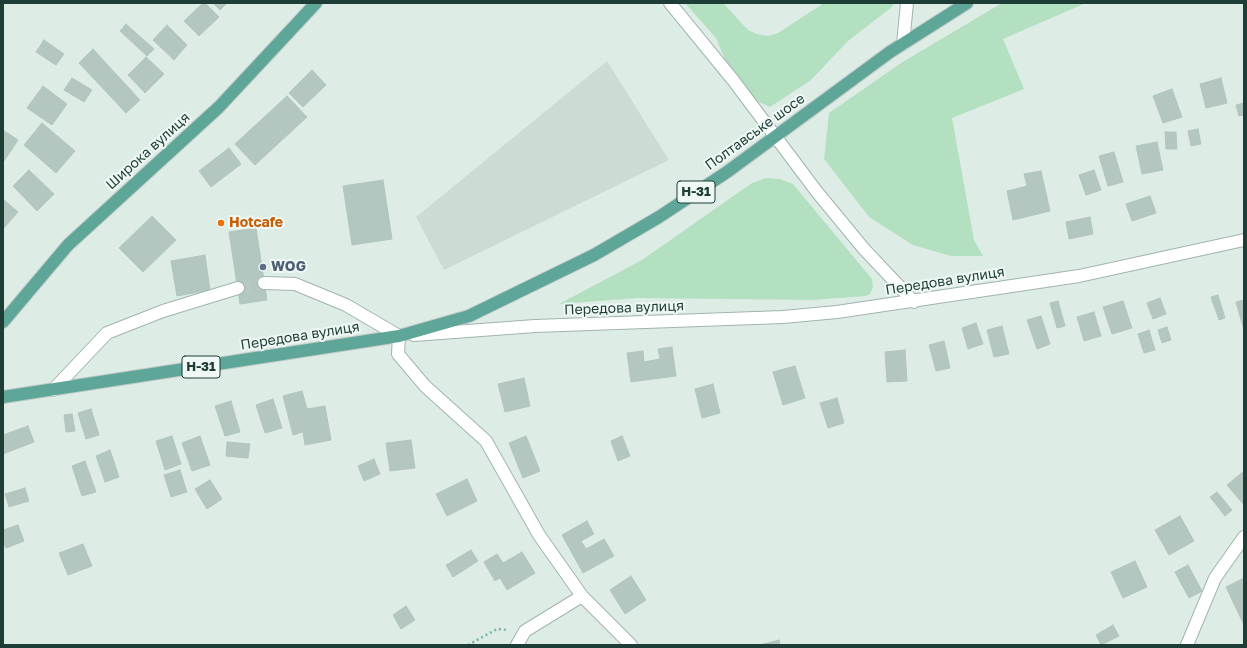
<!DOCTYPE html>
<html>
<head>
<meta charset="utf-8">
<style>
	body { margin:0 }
	#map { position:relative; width:1247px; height:648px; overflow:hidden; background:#deece6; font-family:"Golos Text",sans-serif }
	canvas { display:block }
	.frame { position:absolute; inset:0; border:4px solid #1e3d37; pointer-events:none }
</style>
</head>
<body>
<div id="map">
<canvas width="1247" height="648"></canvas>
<div class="frame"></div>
</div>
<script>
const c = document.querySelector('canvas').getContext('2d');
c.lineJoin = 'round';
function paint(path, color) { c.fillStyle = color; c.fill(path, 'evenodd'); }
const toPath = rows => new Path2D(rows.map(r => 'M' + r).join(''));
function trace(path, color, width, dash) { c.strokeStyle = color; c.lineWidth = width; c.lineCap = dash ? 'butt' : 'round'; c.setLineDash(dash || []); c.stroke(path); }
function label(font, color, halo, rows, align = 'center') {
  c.font = font + ' "Golos Text",sans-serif'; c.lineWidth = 4; c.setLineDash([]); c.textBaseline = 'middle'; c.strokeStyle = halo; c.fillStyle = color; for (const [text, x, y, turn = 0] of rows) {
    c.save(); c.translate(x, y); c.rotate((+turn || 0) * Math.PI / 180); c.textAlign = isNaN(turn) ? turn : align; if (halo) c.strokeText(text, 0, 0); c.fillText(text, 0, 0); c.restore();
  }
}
paint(toPath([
	[607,61,669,160,444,270,416,217]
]), '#ccdcd5');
paint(toPath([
	[685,3,723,3,748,30,757,34,768,36,778,33,824,3,893,3,892,7,848,41,811,80,770,107,752,99,733,79,716,38],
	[1002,3,1086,3,1003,39,1024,89,952,118,974,240,983,256,951,256,913,245,869,217,824,159,829,113,901,63],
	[766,178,780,179,793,184,872,279,873,287,870,294,866,296,812,300,637,298,559,304,642,260,752,183]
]), '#b4e0c2');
const building = toPath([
	[203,3,205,3,219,17,199,36,184,21,203,3],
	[213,3,227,3,220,10,213,3],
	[126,24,154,49,147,56,120,31,126,24],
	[167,25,187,45,174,60,153,40,167,25],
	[44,40,64,54,56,65,36,52,44,40],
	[93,49,140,100,126,113,79,63,93,49],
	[146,57,164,74,145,93,128,75,146,57],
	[312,70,326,85,303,107,289,93,312,70],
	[72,78,92,90,84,102,64,90,72,78],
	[1221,78,1227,103,1206,108,1200,84,1221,78],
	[43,86,67,104,52,125,27,108,43,86],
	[1172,89,1182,117,1163,123,1153,96,1172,89],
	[287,96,307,117,255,165,235,144,287,96],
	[1244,103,1244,115,1239,116,1236,105,1244,103],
	[42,123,75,151,56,173,24,145,42,123],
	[1198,129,1201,144,1191,146,1188,131,1198,129],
	[3,130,18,140,4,161,3,160,3,130],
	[1165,132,1176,132,1177,149,1166,149,1165,132],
	[1157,142,1163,170,1142,174,1136,146,1157,142],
	[229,148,241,164,211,187,199,171,229,148],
	[1114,152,1123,182,1108,186,1099,156,1114,152],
	[29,170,54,194,37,211,13,186,29,170],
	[1094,170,1101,190,1086,195,1079,175,1094,170],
	[1041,171,1050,211,1013,220,1007,191,1027,186,1024,174,1041,171],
	[383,180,392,239,352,245,343,186,383,180],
	[1150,196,1156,213,1132,221,1126,204,1150,196],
	[3,199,18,212,3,229,3,199],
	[152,216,176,240,143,272,119,248,152,216],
	[1090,217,1093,234,1069,239,1066,222,1090,217],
	[256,228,267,300,240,304,229,232,256,228],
	[205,255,210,290,177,296,171,261,205,255],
	[1218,295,1225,318,1219,320,1211,297,1218,295],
	[1160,298,1166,314,1153,319,1147,303,1160,298],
	[1244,300,1244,330,1236,302,1244,300],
	[1058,301,1065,326,1057,328,1050,303,1058,301],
	[1123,301,1132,328,1112,334,1103,307,1123,301],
	[1094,312,1101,336,1084,341,1077,317,1094,312],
	[1041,316,1050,344,1037,349,1027,320,1041,316],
	[976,323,983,344,968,349,962,328,976,323],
	[1002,326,1009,354,994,357,987,330,1002,326],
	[1167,327,1171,340,1162,343,1158,330,1167,327],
	[1149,330,1155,350,1144,353,1138,334,1149,330],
	[944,341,950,368,936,371,929,345,944,341],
	[672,347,676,376,631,382,627,353,643,351,644,362,660,359,658,349,672,347],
	[905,350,907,381,887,382,885,352,905,350],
	[795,366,805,398,783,405,773,372,795,366],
	[524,378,530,406,505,412,498,384,524,378],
	[713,384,720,413,702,418,695,389,713,384],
	[302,391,307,409,325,406,331,440,305,445,303,432,293,435,283,396,302,391],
	[837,398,844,423,828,428,820,403,837,398],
	[273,399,282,428,265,433,256,405,273,399],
	[231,401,240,432,225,436,215,406,231,401],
	[91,409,99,435,86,439,78,413,91,409],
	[72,414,75,431,66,432,64,415,72,414],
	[28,426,34,442,3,454,3,435,28,426],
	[172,436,181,464,165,470,156,441,172,436],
	[200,436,210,465,192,471,182,443,200,436],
	[526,436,540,471,523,478,509,443,526,436],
	[622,436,630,456,618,461,611,441,622,436],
	[411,440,415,468,390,471,386,443,411,440],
	[227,442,250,444,248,458,226,456,227,442],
	[110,450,119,477,105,482,96,456,110,450],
	[374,459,380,474,364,481,358,466,374,459],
	[85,461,96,492,82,496,72,466,85,461],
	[180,470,187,492,171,497,164,475,180,470],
	[1244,471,1244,505,1227,485,1244,471],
	[467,479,477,501,447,516,436,494,467,479],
	[210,480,222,499,207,509,195,489,210,480],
	[25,488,29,501,9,507,5,494,25,488],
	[1217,492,1232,510,1225,516,1210,497,1217,492],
	[1180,516,1194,541,1169,555,1155,530,1180,516],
	[587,521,594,534,581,541,586,549,604,539,614,556,583,573,562,535,587,521],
	[18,525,24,541,6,548,3,541,3,530,18,525],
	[83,544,92,566,68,575,59,553,83,544],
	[471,550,478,561,453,577,446,565,471,550],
	[522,552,535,573,507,590,500,578,495,581,484,562,497,554,503,563,522,552],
	[1135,561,1147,587,1123,598,1111,572,1135,561],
	[1188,565,1202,591,1189,598,1175,572,1188,565],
	[631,576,646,600,625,614,610,590,631,576],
	[1244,578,1244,625,1226,587,1244,578],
	[406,606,415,620,401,629,393,615,406,606],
	[1113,625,1119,636,1101,645,1096,635,1113,625],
	[779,640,780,645,763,645,763,644,779,640]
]);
paint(building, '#b3c7c0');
trace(building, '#b0c6be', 1);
trace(toPath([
	[238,288,264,283]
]), '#b8c9c3', 12, [12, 6]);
const minor = toPath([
	[670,3,733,80,817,192,864,249,914,302],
	[903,44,907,3],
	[264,283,295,284,346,305,399,336],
	[414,335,535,326,783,317,837,312,1079,276,1244,240],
	[399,336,398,354,425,386,486,441,539,535,582,596,631,645],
	[53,390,107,333,163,311,238,288],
	[517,645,525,631,582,596],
	[1187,645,1215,578,1244,537]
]);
const major = toPath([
	[3,322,68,245,219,107,316,3],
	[3,397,399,336,469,316,594,255,659,217,727,172,890,52,967,3]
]);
trace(minor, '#a1b4ae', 14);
trace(major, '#c0c9c7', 14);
trace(toPath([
	[468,645,497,629,508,630]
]), '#7bb3a5', 2.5, [2, 3]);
trace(minor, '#fff', 12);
trace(major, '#5da698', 12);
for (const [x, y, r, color] of [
	[221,223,4,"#e8710a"],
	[263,267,4,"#5c6f8a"]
]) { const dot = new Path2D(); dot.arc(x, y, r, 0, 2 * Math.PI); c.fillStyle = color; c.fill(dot); trace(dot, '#eff8f4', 1.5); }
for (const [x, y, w] of [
	[696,192,38],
	[201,367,38]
]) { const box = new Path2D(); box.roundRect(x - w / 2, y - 11, w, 22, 3); c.fillStyle = '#eff8f4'; c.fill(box); trace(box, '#1e3d37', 1); }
label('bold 13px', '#1e3d37', null, [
	["Н-31",696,192],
	["Н-31",201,367]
]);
label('14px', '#1e3d37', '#eff8f4', [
	["Полтавське шосе",755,132,-36],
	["Широка вулиця",148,151,-42],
	["Передова вулиця",945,281,-9],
	["Передова вулиця",624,308,-2],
	["Передова вулиця",300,336,-9]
]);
label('bold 14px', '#c56008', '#eff8f4', [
	["Hotcafe",229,223]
], 'left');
label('bold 14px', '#4e5e75', '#eff8f4', [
	["WOG",271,267]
], 'left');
</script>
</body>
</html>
